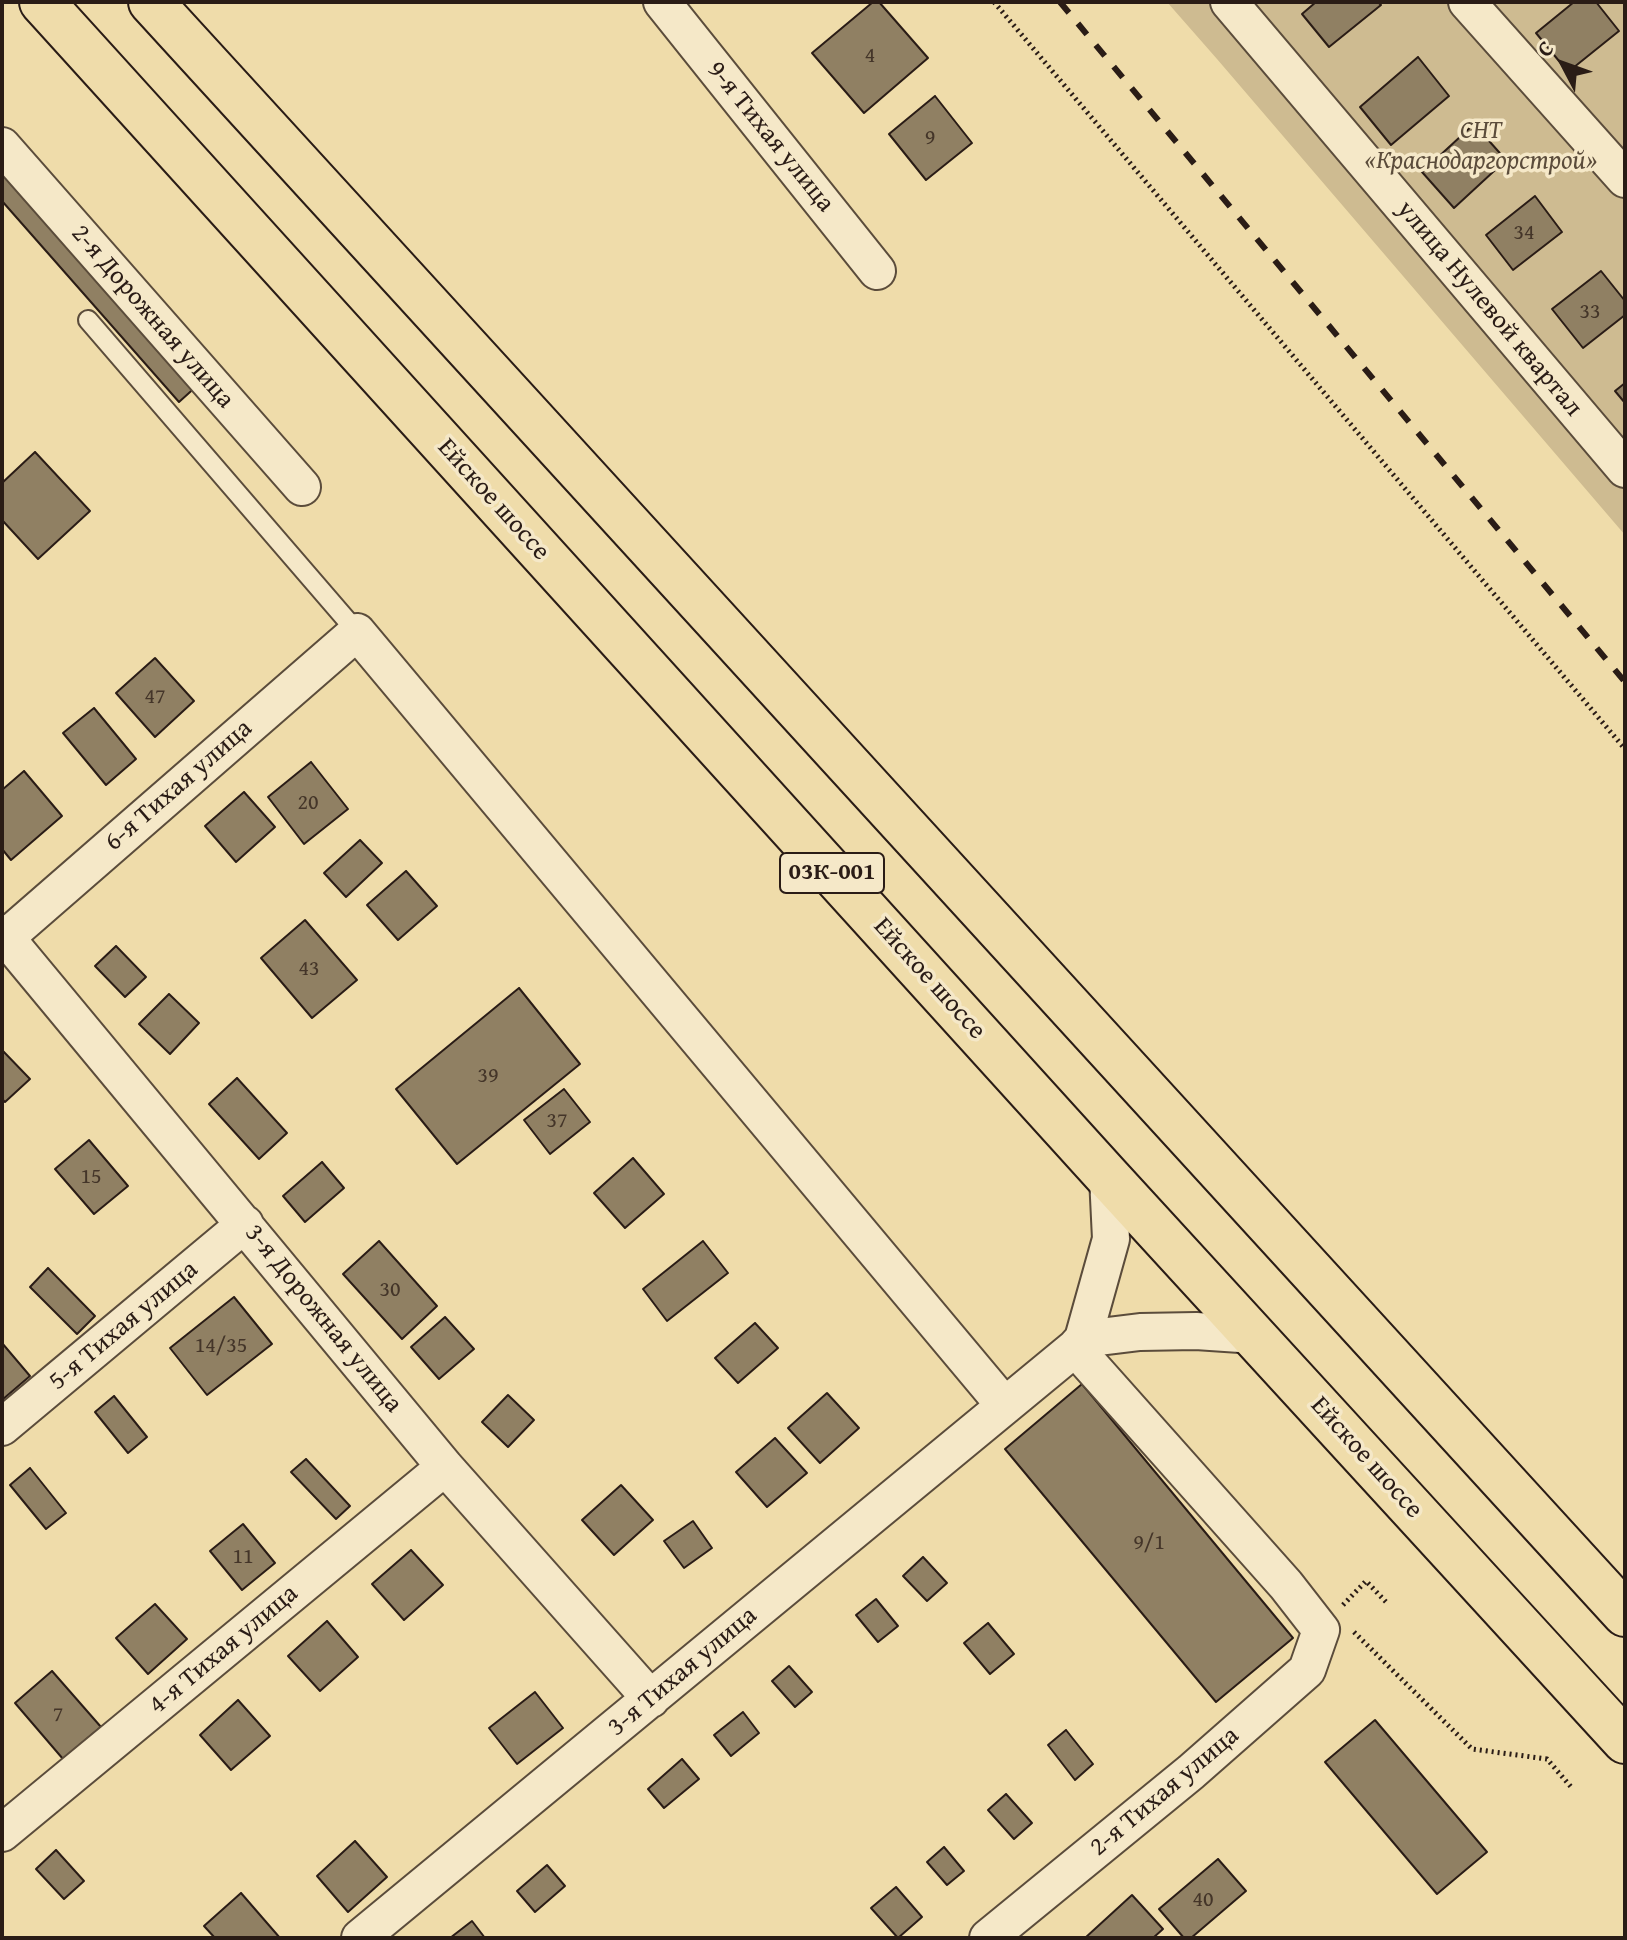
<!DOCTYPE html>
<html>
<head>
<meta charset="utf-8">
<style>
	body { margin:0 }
	#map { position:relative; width:1627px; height:1940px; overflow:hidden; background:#efdcaa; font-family:"Gentium Book Plus",serif }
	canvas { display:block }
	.frame { position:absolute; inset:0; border:4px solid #2a1c16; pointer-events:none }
	.north { position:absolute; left:1523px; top:24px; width:80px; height:80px; -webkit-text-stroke:6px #f5e8c8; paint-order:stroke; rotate:311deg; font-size:22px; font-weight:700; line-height:32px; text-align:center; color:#2a1c16 }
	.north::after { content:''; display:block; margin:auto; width:28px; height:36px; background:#2a1c16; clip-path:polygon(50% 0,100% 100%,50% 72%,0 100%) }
</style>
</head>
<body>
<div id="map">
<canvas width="1627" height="1940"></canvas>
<div class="frame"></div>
<div class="north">С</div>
</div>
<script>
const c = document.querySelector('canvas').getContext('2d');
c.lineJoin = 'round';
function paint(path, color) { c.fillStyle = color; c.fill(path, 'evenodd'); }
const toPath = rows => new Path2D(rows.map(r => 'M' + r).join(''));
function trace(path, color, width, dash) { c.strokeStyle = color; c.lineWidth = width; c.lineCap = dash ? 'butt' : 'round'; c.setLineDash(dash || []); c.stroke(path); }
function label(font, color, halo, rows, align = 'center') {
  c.font = font + ' "Gentium Book Plus",serif'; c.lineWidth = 7; c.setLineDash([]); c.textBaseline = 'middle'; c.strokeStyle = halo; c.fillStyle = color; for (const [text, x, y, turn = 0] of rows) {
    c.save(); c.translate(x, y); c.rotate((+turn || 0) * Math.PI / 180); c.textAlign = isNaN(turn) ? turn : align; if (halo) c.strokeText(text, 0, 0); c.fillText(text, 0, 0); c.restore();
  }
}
paint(toPath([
	[1167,2,1625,2,1625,535,1217,59]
]), '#cebb91');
const building = toPath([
	[873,2,879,2,928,58,864,113,812,53,873,2],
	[1316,2,1378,2,1381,5,1329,47,1302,14,1316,2],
	[1574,2,1596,2,1619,31,1568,72,1536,33,1574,2],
	[1418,57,1449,96,1391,145,1360,107,1418,57],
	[935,96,972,143,926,180,889,134,935,96],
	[1474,124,1506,160,1454,208,1422,172,1474,124],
	[2,157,200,383,179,402,2,201,2,157],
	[1535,196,1562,232,1513,270,1486,235,1535,196],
	[1601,271,1625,301,1625,315,1583,348,1552,309,1601,271],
	[1625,383,1625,403,1615,391,1625,383],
	[35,452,90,511,38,559,2,520,2,483,35,452],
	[155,658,194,701,155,737,116,693,155,658],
	[94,708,136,759,106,785,63,733,94,708],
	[311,762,348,809,304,844,268,797,311,762],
	[24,771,62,816,11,860,2,849,2,790,24,771],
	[244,792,275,827,236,862,205,826,244,792],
	[360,840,382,863,346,897,324,873,360,840],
	[406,871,437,906,398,940,367,905,406,871],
	[305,920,357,980,312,1018,261,958,305,920],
	[116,946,146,977,125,997,95,966,116,946],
	[519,988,580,1064,457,1164,396,1089,519,988],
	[169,994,199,1023,170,1054,139,1024,169,994],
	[2,1050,30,1079,5,1102,2,1099,2,1050],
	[237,1078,287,1133,259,1159,209,1104,237,1078],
	[564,1089,590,1122,550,1154,524,1120,564,1089],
	[89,1140,128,1186,94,1214,55,1169,89,1140],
	[633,1158,664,1194,625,1228,594,1193,633,1158],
	[322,1162,344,1188,305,1222,283,1196,322,1162],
	[379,1241,437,1306,402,1339,343,1274,379,1241],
	[703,1241,728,1273,667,1321,643,1289,703,1241],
	[48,1268,95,1316,77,1334,30,1287,48,1268],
	[234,1297,272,1344,207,1395,170,1348,234,1297],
	[445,1317,474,1349,439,1379,411,1347,445,1317],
	[755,1323,778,1348,738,1383,715,1358,755,1323],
	[2,1343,30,1376,2,1400,2,1343],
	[1082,1384,1293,1638,1216,1702,1005,1449,1082,1384],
	[827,1393,859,1428,820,1463,788,1428,827,1393],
	[508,1395,534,1420,508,1447,482,1422,508,1395],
	[114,1396,147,1437,128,1453,95,1412,114,1396],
	[775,1438,807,1473,767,1507,736,1472,775,1438],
	[306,1459,350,1506,336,1519,291,1472,306,1459],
	[30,1468,66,1513,46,1529,10,1485,30,1468],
	[621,1485,653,1520,614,1555,582,1520,621,1485],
	[693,1521,712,1548,684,1568,664,1541,693,1521],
	[243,1524,275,1563,242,1590,210,1551,243,1524],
	[411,1550,443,1585,404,1620,372,1584,411,1550],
	[923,1557,947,1583,927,1601,903,1576,923,1557],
	[876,1599,898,1626,878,1642,856,1615,876,1599],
	[155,1604,187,1639,148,1674,116,1638,155,1604],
	[327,1621,358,1657,320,1691,288,1656,327,1621],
	[988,1623,1014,1654,990,1674,964,1643,988,1623],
	[789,1666,812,1692,795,1707,772,1681,789,1666],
	[52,1671,101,1727,63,1759,15,1703,52,1671],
	[535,1692,563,1728,517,1764,489,1728,535,1692],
	[238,1700,270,1736,231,1770,200,1735,238,1700],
	[743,1712,759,1733,731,1756,714,1735,743,1712],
	[1375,1720,1487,1852,1437,1894,1325,1762,1375,1720],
	[1066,1730,1093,1764,1075,1780,1048,1745,1066,1730],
	[682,1759,699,1779,664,1808,648,1789,682,1759],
	[1006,1794,1032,1823,1014,1839,988,1810,1006,1794],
	[355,1841,387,1877,348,1912,317,1876,355,1841],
	[944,1847,964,1871,947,1885,927,1862,944,1847],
	[56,1850,84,1881,64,1899,36,1869,56,1850],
	[1218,1859,1246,1891,1191,1938,1184,1938,1159,1909,1218,1859],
	[547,1865,565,1886,535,1912,517,1891,547,1865],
	[896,1887,922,1917,898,1938,871,1908,896,1887],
	[241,1893,280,1938,215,1938,204,1926,241,1893],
	[1132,1895,1163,1929,1153,1938,1085,1938,1132,1895],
	[472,1921,485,1938,450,1938,472,1921]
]);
paint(building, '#908063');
trace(building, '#2a1c16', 2);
const service = toPath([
	[88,320,357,632]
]);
const minor = toPath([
	[662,2,877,271],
	[1229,2,1625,469],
	[1467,2,1625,179],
	[2,146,302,487],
	[2,933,445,1467,651,1699],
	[2,941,357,632,1005,1406],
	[1083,1339,1140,1332,1196,1331,1255,1335],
	[2,1427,245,1224],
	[2,1833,445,1467],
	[360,1938,1075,1348,1083,1339,1111,1239,1108,1177],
	[988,1938,1191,1772,1307,1670,1321,1630,1286,1585,1075,1348]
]);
const primary = toPath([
	[42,2,1108,1177,1625,1741],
	[151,2,1625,1614]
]);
trace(service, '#5b4c3b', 22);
trace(minor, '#5b4c3b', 40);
trace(primary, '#2a1c16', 48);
trace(toPath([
	[994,2,1625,749],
	[1343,1605,1366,1581,1386,1602],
	[1354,1632,1472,1749,1547,1759,1572,1788]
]), '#2a1c16', 5, [2, 4]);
trace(service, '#f5e8c8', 18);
trace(minor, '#f5e8c8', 36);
trace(primary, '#efdcaa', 44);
trace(toPath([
	[1060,2,1625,682]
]), '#2a1c16', 6, [14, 14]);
label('22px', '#443529', null, [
	["4",870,56],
	["9",930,138],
	["34",1524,233],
	["33",1590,312],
	["47",155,697],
	["20",308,803],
	["43",309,969],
	["39",488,1076],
	["37",557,1121],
	["15",91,1177],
	["30",390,1290],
	["14/35",221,1346],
	["9/1",1149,1543],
	["11",243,1557],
	["7",58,1715],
	["40",1203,1900]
]);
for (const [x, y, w] of [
	[832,873,104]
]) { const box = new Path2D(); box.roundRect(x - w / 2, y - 20, w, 40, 6); c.fillStyle = '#f5e8c8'; c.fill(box); trace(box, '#2a1c16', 2); }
label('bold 24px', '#2a1c16', null, [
	["03К-001",832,873]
]);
label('italic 26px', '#5b4c3b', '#f5e8c8', [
	["СНТ",1481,131],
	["«Краснодаргорстрой»",1481,161]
]);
label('26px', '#2a1c16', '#f5e8c8', [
	["9-я Тихая улица",770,137,51],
	["улица Нулевой квартал",1489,309,50],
	["2-я Дорожная улица",152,317,49],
	["Ейское шоссе",493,500,48],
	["6-я Тихая улица",179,786,-41],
	["Ейское шоссе",929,979,48],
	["3-я Дорожная улица",323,1319,51],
	["5-я Тихая улица",124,1326,-40],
	["Ейское шоссе",1366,1458,48],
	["4-я Тихая улица",224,1650,-40],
	["3-я Тихая улица",683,1672,-40],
	["2-я Тихая улица",1165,1792,-40]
]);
</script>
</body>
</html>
